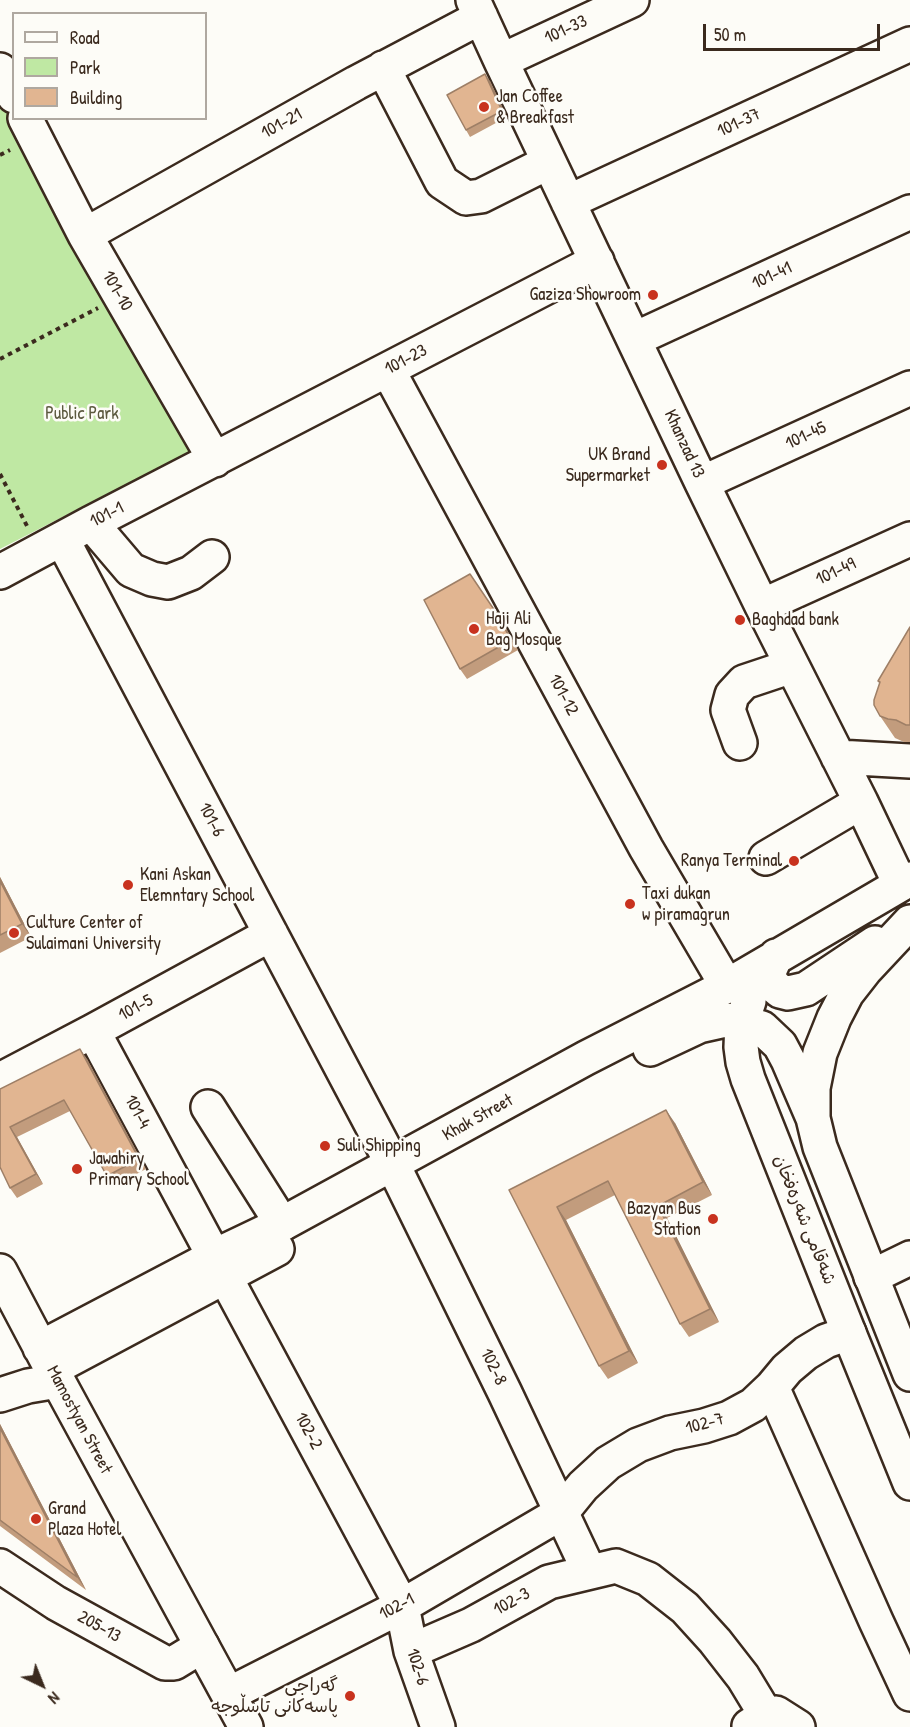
<!DOCTYPE html>
<html>
<head>
<meta charset="utf-8">
<style>
	body { margin:0 }
	#map { position:relative; width:910px; height:1727px; overflow:hidden; background:#fdfcf7; font-family:"Patrick Hand",sans-serif }
	canvas { display:block }
	.legend { position:absolute; left:12px; top:12px; width:195px; height:108px; box-sizing:border-box; background:#fdfcf7; border:2px solid #afa8a0; margin:0; padding:8px 10px; list-style:none; font-size:18px; color:#3b2a1e }
	.legend li { display:flex; align-items:center; gap:12px; height:30px }
	.legend b { width:30px; border:2px solid #afa8a0 }
	.north { position:absolute; left:12px; top:1655px; width:60px; height:60px; -webkit-text-stroke:4px #fdfcf7; paint-order:stroke; rotate:137deg; font-size:16px; font-weight:700; line-height:24px; text-align:center; color:#3b2a1e }
	.north::after { content:''; display:block; margin:auto; width:21px; height:27px; background:#3b2a1e; clip-path:polygon(50% 0,100% 100%,50% 72%,0 100%) }
	.scale { position:absolute; left:703px; top:24px; width:177px; height:27px; box-sizing:border-box; border:3px solid #3b2a1e; border-top:0; padding-left:8px; font-size:18px; line-height:21px; white-space:nowrap; color:#3b2a1e; -webkit-text-stroke:4px #fdfcf7; paint-order:stroke }
</style>
</head>
<body>
<div id="map">
<canvas width="910" height="1727"></canvas>
<ul class="legend">
<li><b style="height:8px;background:#fdfcf7"></b>Road</li>
<li><b style="height:16px;background:#bfe8a3"></b>Park</li>
<li><b style="height:16px;background:#e1b591"></b>Building</li>
</ul>
<div class="north">N</div>
<div class="scale">50 m</div>
</div>
<script>
const c = document.querySelector('canvas').getContext('2d');
c.lineJoin = 'round';
function paint(path, color) { c.fillStyle = color; c.fill(path, 'evenodd'); }
const toPath = rows => new Path2D(rows.map(r => 'M' + r).join(''));
function trace(path, color, width, dash) { c.strokeStyle = color; c.lineWidth = width; c.lineCap = dash ? 'butt' : 'round'; c.setLineDash(dash || []); c.stroke(path); }
function label(font, color, halo, rows, align = 'center') {
  c.font = font + ' "Patrick Hand","Playpen Sans Arabic",sans-serif'; c.lineWidth = 5; c.setLineDash([]); c.textBaseline = 'middle'; c.strokeStyle = halo; c.fillStyle = color; for (const [text, x, y, turn = 0] of rows) {
    c.save(); c.translate(x, y); c.rotate((+turn || 0) * Math.PI / 180); c.textAlign = isNaN(turn) ? turn : align; if (halo) c.strokeText(text, 0, 0); c.fillText(text, 0, 0); c.restore();
  }
}
paint(toPath([
	[0,92,195,449,0,549]
]), '#bfe8a3');
const minor = toPath([
	[473,0,501,61,702,483,762,606,861,802,900,884],
	[501,61,632,0],
	[383,68,442,182,466,198,481,196,549,162],
	[0,70,14,96],
	[25,118,85,235,215,460],
	[568,202,910,44],
	[85,235,356,83,481,17],
	[635,339,910,212],
	[388,370,646,848,727,986],
	[702,483,910,388],
	[91,523,131,570,152,579,168,582,191,573,212,557],
	[62,539,393,1165,505,1393,589,1571],
	[0,572,91,523,597,261],
	[762,606,910,539],
	[740,743,728,710,732,695,744,682,792,666],
	[838,757,910,761],
	[766,858,861,802],
	[93,1031,402,1606,411,1651,438,1727],
	[0,1080,93,1031,271,934],
	[208,1107,282,1224],
	[871,1277,910,1258],
	[772,1387,876,1621,910,1694],
	[0,1395,28,1386,58,1381],
	[0,1566,56,1603,165,1663,174,1663,202,1646],
	[411,1651,471,1625,549,1582,616,1566,648,1579,685,1608,715,1641,743,1677,766,1715],
	[229,1694,402,1606,561,1513,583,1486,608,1463,638,1445,670,1433,704,1426,729,1418,753,1405,772,1387,787,1369,806,1353,826,1341,849,1333],
	[749,1726,766,1715,776,1713,798,1727]
]);
const major = toPath([
	[910,922,865,970,847,993,834,1018,820,1053,813,1088,813,1118,820,1147,910,1374],
	[776,956,768,974,773,985,780,991,788,993,806,989,875,943],
	[749,1001,742,1022,741,1047,743,1062,748,1079,849,1333,910,1483],
	[650,1049,699,1026,726,1020,742,1022,762,1028,780,1045,788,1060,813,1118],
	[0,1271,58,1381,246,1727],
	[40,1348,215,1256,282,1224,586,1058,727,986,910,879],
	[52,1369,277,1249]
]);
trace(minor, '#3b2a1e', 38);
trace(major, '#3b2a1e', 38);
trace(toPath([
	[0,155,10,150],
	[0,359,98,308],
	[0,474,27,526]
]), '#3b2a1e', 4, [4.5, 4.5]);
trace(minor, '#fdfcf7', 33);
trace(major, '#fdfcf7', 33);
paint(toPath([
	[490,81,507,117,470,137,466,130],
	[502,621,518,650,467,679,460,669],
	[910,627,910,742,904,742,895,738,880,716,879,683,878,681],
	[0,877,31,937,0,953],
	[87,1059,146,1169,114,1186,107,1176,70,1111,17,1137,43,1184,17,1198,10,1188,0,1089],
	[675,1123,712,1195,667,1218,719,1322,689,1337,680,1324,615,1195,566,1220,638,1363,608,1379,599,1366,509,1190],
	[0,1424,86,1590,0,1526]
]), '#c29c7d');
paint(toPath([
	[485,74,490,81,507,117,502,111],
	[470,574,502,621,518,650,511,640],
	[0,877,31,937,22,924,0,881],
	[80,1049,87,1059,146,1169,139,1159],
	[666,1110,675,1123,712,1195,703,1182],
	[10,1127,17,1137,43,1184,36,1174],
	[658,1206,667,1218,719,1322,710,1309],
	[557,1207,566,1220,638,1363,629,1351],
	[0,1424,86,1590,77,1577,0,1428]
]), '#9e7f66');
const building = toPath([
	[485,74,502,111,466,130,447,95,485,74],
	[470,574,495,611,511,640,460,669,424,600,470,574],
	[910,627,910,725,906,725,896,720,888,719,880,716,874,705,874,700,880,682,878,681,910,627],
	[0,881,22,924,0,935,0,881],
	[80,1049,139,1159,107,1176,64,1100,10,1127,36,1174,10,1188,0,1167,0,1089,80,1049],
	[666,1110,703,1182,658,1206,710,1309,680,1324,608,1181,557,1207,629,1351,599,1366,509,1190,666,1110],
	[0,1428,77,1577,0,1520,0,1428]
]);
paint(building, '#e1b591');
trace(building, '#9e7f66', 1.5);
for (const [x, y, r, color] of [
	[484,107,6,"#c8321e"],
	[653,295,6,"#c8321e"],
	[662,465,6,"#c8321e"],
	[740,620,6,"#c8321e"],
	[474,629,6,"#c8321e"],
	[794,861,6,"#c8321e"],
	[128,885,6,"#c8321e"],
	[630,904,6,"#c8321e"],
	[14,933,6,"#c8321e"],
	[325,1146,6,"#c8321e"],
	[77,1169,6,"#c8321e"],
	[713,1219,6,"#c8321e"],
	[36,1519,6,"#c8321e"],
	[350,1696,6,"#c8321e"]
]) { const dot = new Path2D(); dot.arc(x, y, r, 0, 2 * Math.PI); c.fillStyle = color; c.fill(dot); trace(dot, '#fdfcf7', 2); }
label('18px', '#3b2a1e', '#fdfcf7', [
	["101-33",566,30,-25],
	["101-37",739,123,-25],
	["101-21",282,124,-29],
	["101-41",772,276,-25],
	["101-10",117,291,60],
	["101-23",406,360,-28],
	["101-45",806,436,-25],
	["Khanzad 13",684,444,65],
	["101-1",107,515,-27],
	["101-49",836,572,-25],
	["101-12",563,695,62],
	["101-6",211,820,62],
	["101-5",136,1008,-29],
	["101-4",137,1112,62],
	["Khak Street",478,1118,-29],
	["شەقامی شەرەفخان",804,1220,68],
	["102-8",493,1367,64],
	["Mamostyan Street",79,1420,62],
	["102-7",705,1424,-15],
	["102-2",308,1431,62],
	["102-3",512,1602,-29],
	["102-1",397,1607,-28],
	["205-13",99,1627,29],
	["102-6",417,1667,72]
]);
label('18px', '#3b2a1e', '#fdfcf7', [
	["Jan Coffee",496,97],
	["& Breakfast",496,118],
	["Gaziza Showroom",641,295,"right"],
	["UK Brand",650,455,"right"],
	["Supermarket",650,476,"right"],
	["Haji Ali",486,619],
	["Bag Mosque",486,640],
	["Baghdad bank",752,620],
	["Ranya Terminal",782,861,"right"],
	["Kani Askan",140,875],
	["Elemntary School",140,896],
	["Taxi dukan",642,894],
	["w piramagrun",642,915],
	["Culture Center of",26,923],
	["Sulaimani University",26,944],
	["Suli Shipping",337,1146],
	["Jawahiry",89,1159],
	["Primary School",89,1180],
	["Bazyan Bus",701,1209,"right"],
	["Station",701,1230,"right"],
	["Grand",48,1509],
	["Plaza Hotel",48,1530],
	["گه‌راجی",338,1686,"right"],
	["پاسه‌كانی تاسڵوجه",338,1707,"right"]
], 'left');
label('18px', '#5c5a3f', '#fdfcf7', [
	["Public Park",82,414]
]);
</script>
</body>
</html>
